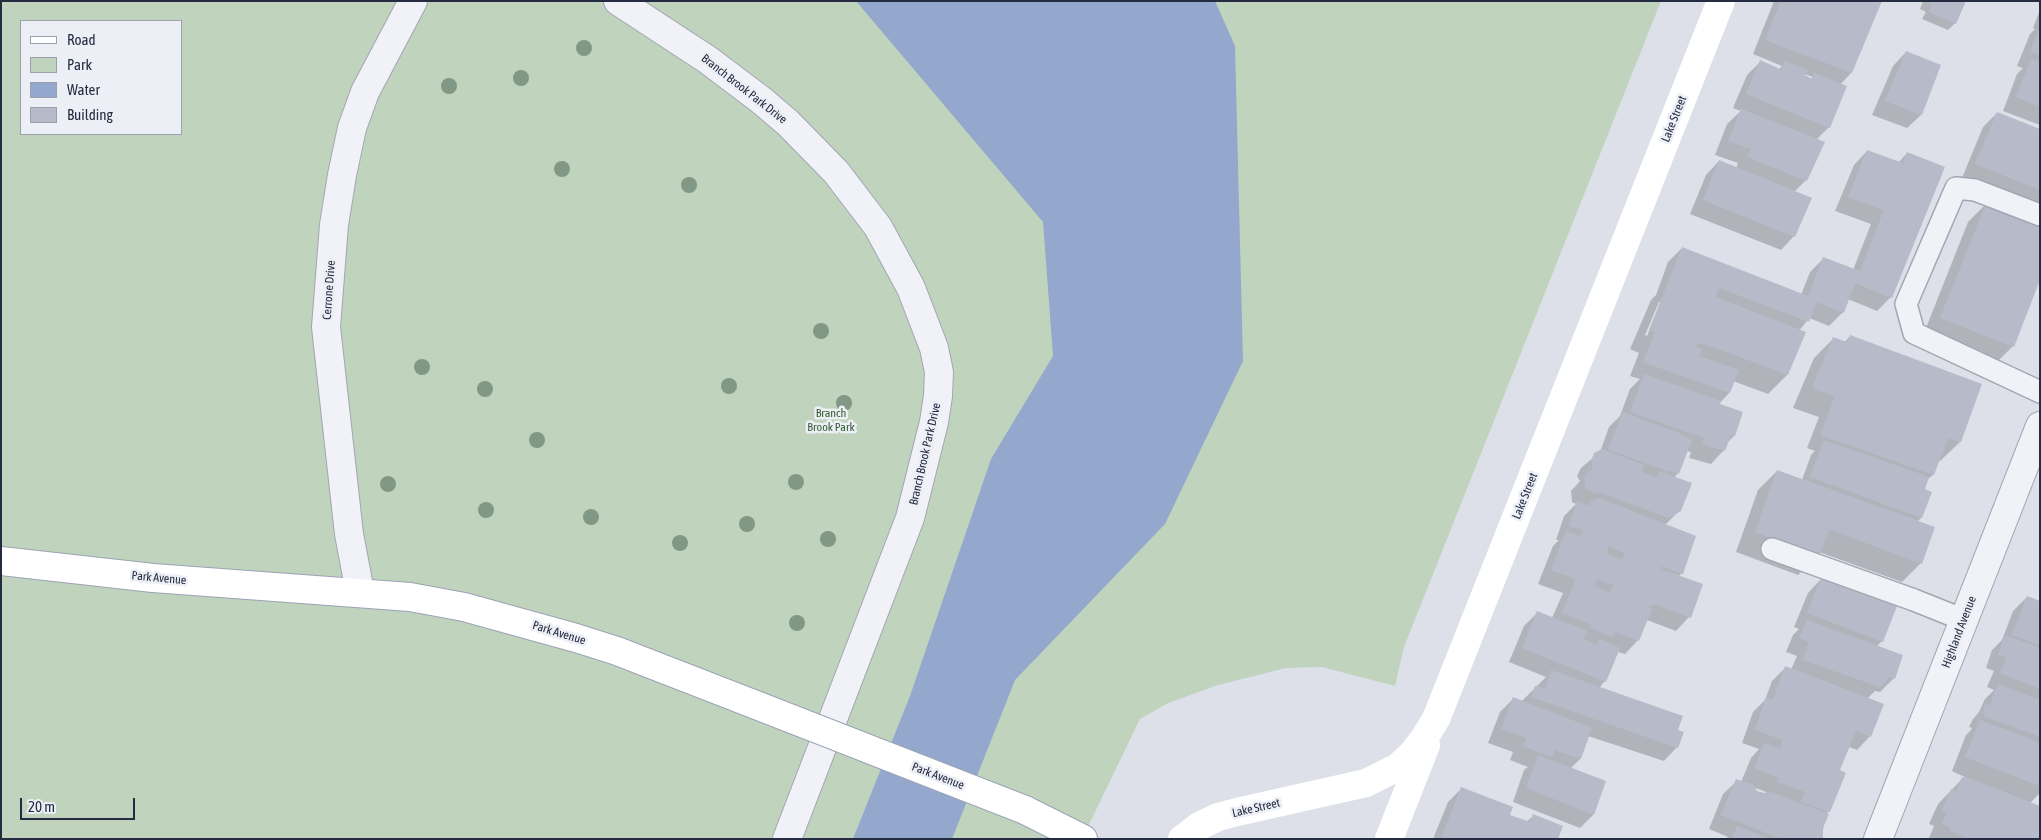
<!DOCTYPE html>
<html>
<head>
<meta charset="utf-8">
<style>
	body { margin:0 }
	#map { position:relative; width:2041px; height:840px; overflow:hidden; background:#dde0e9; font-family:"Asap Condensed",sans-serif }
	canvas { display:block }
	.frame { position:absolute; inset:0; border:2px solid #252c41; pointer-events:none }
	.legend { position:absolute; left:20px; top:20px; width:162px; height:115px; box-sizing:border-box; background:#edeff6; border:1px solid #9da1ae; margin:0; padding:6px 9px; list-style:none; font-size:15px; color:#252c41 }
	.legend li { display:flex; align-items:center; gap:10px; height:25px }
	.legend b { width:25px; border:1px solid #9da1ae }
	.scale { position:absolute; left:20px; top:798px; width:115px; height:22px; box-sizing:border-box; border:2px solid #252c41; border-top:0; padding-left:6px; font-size:15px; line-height:18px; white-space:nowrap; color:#252c41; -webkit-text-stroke:4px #edeff6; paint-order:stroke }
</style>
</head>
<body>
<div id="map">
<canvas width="2041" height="840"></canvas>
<div class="frame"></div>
<ul class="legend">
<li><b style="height:6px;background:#fff"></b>Road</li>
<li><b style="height:14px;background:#c0d3bd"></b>Park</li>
<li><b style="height:14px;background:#94a8cd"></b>Water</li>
<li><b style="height:14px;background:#b7bbc9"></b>Building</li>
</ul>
<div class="scale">20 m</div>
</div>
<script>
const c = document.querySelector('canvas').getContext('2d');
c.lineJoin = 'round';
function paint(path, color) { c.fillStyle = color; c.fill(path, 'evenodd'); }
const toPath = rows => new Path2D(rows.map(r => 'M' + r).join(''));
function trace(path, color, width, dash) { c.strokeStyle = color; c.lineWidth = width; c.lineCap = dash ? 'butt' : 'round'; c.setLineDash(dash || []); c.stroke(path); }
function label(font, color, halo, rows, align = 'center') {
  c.font = font + ' "Asap Condensed",sans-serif'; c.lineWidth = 5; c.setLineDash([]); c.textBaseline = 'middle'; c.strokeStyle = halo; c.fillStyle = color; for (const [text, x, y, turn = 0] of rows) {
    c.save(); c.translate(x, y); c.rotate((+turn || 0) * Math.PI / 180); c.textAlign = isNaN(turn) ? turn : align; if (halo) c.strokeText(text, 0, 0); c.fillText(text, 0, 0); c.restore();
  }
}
paint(toPath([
	[1,1,1661,1,1404,647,1395,686,1322,667,1286,668,1218,685,1168,703,1140,719,1082,839,1,839],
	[21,21,181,21,181,134,21,134]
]), '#c0d3bd');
paint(toPath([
	[856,1,1215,1,1235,46,1243,361,1165,524,1015,680,952,839,853,839,910,696,991,459,1053,356,1043,222]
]), '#94a8cd');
paint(toPath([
	[1774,1,1881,1,1851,73,1840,85,1829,127,1816,140,1806,180,1794,192,1794,236,1781,250,1690,214,1706,175,1719,161,1736,168,1738,163,1715,155,1727,124,1741,111,1733,108,1747,75,1760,62,1778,70,1782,66,1753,54],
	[1801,73,1813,77,1810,79],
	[1923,1,1964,1,1955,23,1948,30,1922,19,1926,12,1920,9],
	[2040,10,2040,125,2003,111,2017,74,2023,68,2017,66,2030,34,2035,29,2033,28],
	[1906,52,1940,65,1921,115,1907,128,1872,115,1893,66],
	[1997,113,2040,130,2040,209,1962,178,1983,127],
	[1867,151,1898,163,1907,153,1891,297,1877,311,1848,299,1843,312,1829,326,1809,318,1799,331,1804,333,1787,375,1768,394,1733,381,1729,393,1718,405,1742,412,1734,436,1727,443,1724,450,1711,464,1689,458,1691,452,1687,451,1678,473,1674,478,1680,510,1665,525,1682,573,1678,577,1689,617,1676,631,1647,620,1638,640,1625,654,1618,652,1605,681,1599,688,1676,730,1677,747,1664,761,1588,736,1580,759,1570,769,1593,815,1580,828,1513,802,1524,770,1528,767,1510,760,1513,752,1488,743,1500,712,1513,699,1521,702,1546,677,1509,662,1524,626,1538,612,1552,618,1563,593,1538,584,1553,546,1559,540,1556,540,1564,516,1576,504,1572,502,1571,491,1580,481,1577,476,1581,468,1600,452,1609,427,1620,416,1630,389,1640,379,1630,376,1639,353,1630,349,1651,300,1656,295,1668,262,1682,248,1801,295,1810,272,1823,259,1853,270,1871,224,1835,211,1854,165],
	[1659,302,1661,302,1647,336,1645,335],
	[1988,202,2013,346,1993,366,1922,338,1968,222],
	[1850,336,1960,442,1940,461,1938,460,1933,475,1927,480,1923,490,1930,492,1921,518,1917,522,1921,563,1902,582,1819,552,1818,556,1798,575,1736,552,1758,490,1777,471,1802,480,1811,455,1815,451,1807,448,1819,417,1793,408,1814,358,1833,339,1844,343],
	[1821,579,1882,641,1877,646,1894,678,1880,692,1875,691,1867,699,1870,736,1857,750,1849,747,1839,771,1829,811,1826,814,1821,839,1725,839,1728,837,1709,829,1723,794,1737,781,1741,782,1751,758,1759,749,1742,743,1753,712,1765,700,1772,681,1786,667,1791,670,1797,656,1786,652,1793,635,1799,629,1794,627,1808,593],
	[1753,787,1766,792,1765,794,1756,792],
	[2027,597,2040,602,2040,793,2030,803,2040,839,1931,839,1929,838,1934,826,1929,824,1938,804,1962,779,1971,780,1952,771,1966,735,1971,730,1972,728,1969,727,1973,719,1979,712,1985,699,1994,690,1987,687,1994,671,1986,668,1992,650,2002,640,2013,611],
	[1462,788,1509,815,1526,822,1533,816,1557,839,1433,839,1448,802]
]), '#0003');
paint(toPath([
	[1781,1,1882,1,1852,73,1765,40],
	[1924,1,1966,1,1956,24,1928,12,1932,5],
	[2040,28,2040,56,2030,52],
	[1906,51,1941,65,1922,115,1885,101],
	[2031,59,2040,62,2040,107,2016,97],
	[1760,60,1782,70,1785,61,1808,70,1805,75,1812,79,1814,73,1847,86,1830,128,1746,94],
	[1741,109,1825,142,1807,181,1747,157,1751,149,1728,141],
	[1997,112,2040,129,2040,190,1975,164],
	[1867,150,1903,163,1907,152,1945,167,1892,298,1855,283,1844,313,1817,302,1809,322,1719,288,1715,297,1806,332,1788,375,1702,343,1693,346,1702,349,1699,356,1739,370,1730,393,1643,362,1655,332,1649,330,1682,247,1808,296,1823,257,1860,271,1884,210,1848,197],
	[1719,160,1812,198,1795,237,1703,200],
	[1987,201,2040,222,2040,280,2014,347,1940,318],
	[1850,335,1982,384,1961,442,1948,438,1934,475,1820,435,1835,396,1812,388,1833,337,1847,342],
	[1644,374,1721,401,1720,404,1743,412,1735,436,1731,435,1725,451,1702,444,1704,438,1630,412],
	[1623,412,1684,435,1683,436,1692,440,1679,474,1669,470,1669,472,1608,449],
	[1824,440,1929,477,1925,489,1932,492,1922,518,1810,477],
	[1602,449,1644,465,1641,472,1657,478,1659,471,1692,483,1681,511,1669,518,1599,492,1595,494,1586,488,1584,477,1590,470,1592,470,1593,467,1591,461,1594,453],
	[1777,470,1935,527,1922,564,1829,529,1819,557,1755,532],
	[1599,498,1696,536,1683,574,1660,566,1663,570,1703,584,1691,618,1654,604,1648,607,1652,609,1639,641,1615,632,1613,637,1590,628,1591,624,1562,613,1576,579,1551,570,1566,531,1580,536,1583,530,1569,526,1577,501,1590,506,1591,501],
	[1609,546,1625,553,1622,560,1606,553],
	[1597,579,1613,585,1610,593,1594,586],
	[1821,578,1897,606,1883,642,1807,613],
	[2027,596,2040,601,2040,645,2012,635],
	[1537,611,1587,631,1583,639,1597,645,1599,639,1620,648,1606,682,1522,648],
	[1807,620,1903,655,1895,679,1889,677,1880,687,1803,660,1809,642,1799,638],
	[2005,635,2040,648,2040,689,2000,673,2007,657,1998,655],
	[1785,666,1884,704,1871,737,1856,731,1840,770,1846,773,1830,812,1801,802,1805,792,1777,782,1779,778,1754,768,1764,743,1780,749,1783,740,1755,730,1766,697,1773,700],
	[1551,670,1683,716,1678,730,1684,732,1678,748,1531,697,1535,686,1545,689],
	[1998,684,2040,700,2040,737,1984,716,1985,714,1982,713,1986,703,1990,705],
	[1513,697,1592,728,1581,759,1555,750,1552,757,1523,746,1526,738,1501,729],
	[1980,720,2040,743,2040,786,1965,757],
	[1538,755,1606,781,1594,815,1526,788],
	[1962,777,1969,778,2040,806,2040,839,1970,839,1950,831,1951,828,1942,824,1947,812,1942,810,1951,789,1956,791],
	[1736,779,1754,785,1757,791,1764,793,1771,792,1829,814,1823,828,1823,839,1782,839,1721,815],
	[1461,787,1513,807,1510,815,1530,822,1533,814,1563,826,1558,839,1446,839,1442,836],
	[1737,826,1771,839,1732,839]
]), '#b7bbc9');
const lane = toPath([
	[2040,215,1975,190,1956,188,1906,304,1914,333,2040,392],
	[1772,549,1914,600,1964,620]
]);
const street = toPath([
	[618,1,708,60,761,100,788,123,836,172,878,227,911,288,934,348,939,372,938,396,934,422,910,518,787,839],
	[360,592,349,534,326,327,334,225,342,175,352,128,365,92,413,1],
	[1878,839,2040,426]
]);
const primary = toPath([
	[1,561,153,578,410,597,464,607,576,638,617,651,756,705],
	[1025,810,1083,839]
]);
trace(lane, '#a2a6b3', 24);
trace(street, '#a2a6b3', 30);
trace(primary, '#9ba2b6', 30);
trace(lane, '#f0f2f7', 21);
trace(street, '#f0f2f7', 28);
trace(toPath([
	[1182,839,1199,826,1218,817,1237,812,1366,783,1398,767,1412,754,1423,740,1436,719,1721,1],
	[1389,839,1426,745]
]), '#fff', 28);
trace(primary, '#fff', 28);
const primaryBridge = toPath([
	[756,705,1025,810]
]);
trace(primaryBridge, '#9ba2b6', 30, []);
trace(primaryBridge, '#fff', 28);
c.fillStyle = '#809884';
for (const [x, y] of [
	[584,48],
	[521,78],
	[449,86],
	[562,169],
	[689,185],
	[821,331],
	[422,367],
	[729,386],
	[485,389],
	[844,403],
	[537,440],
	[796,482],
	[388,484],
	[486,510],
	[591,517],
	[747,524],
	[828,539],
	[680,543],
	[797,623]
]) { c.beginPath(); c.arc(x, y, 8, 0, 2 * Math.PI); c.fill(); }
label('12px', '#252c41', '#edeff6', [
	["Branch Brook Park Drive",744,89,38],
	["Lake Street",1674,119,-68],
	["Cerrone Drive",329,290,-86],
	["Branch Brook Park Drive",925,454,-77],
	["Lake Street",1525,496,-68],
	["Park Avenue",159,578,5],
	["Highland Avenue",1959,632,-69],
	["Park Avenue",559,633,17],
	["Park Avenue",938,776,21],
	["Lake Street",1256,808,-13]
]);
label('12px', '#345e31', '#edeff6', [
	["Branch",831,413],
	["Brook Park",831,427]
]);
</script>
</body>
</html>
